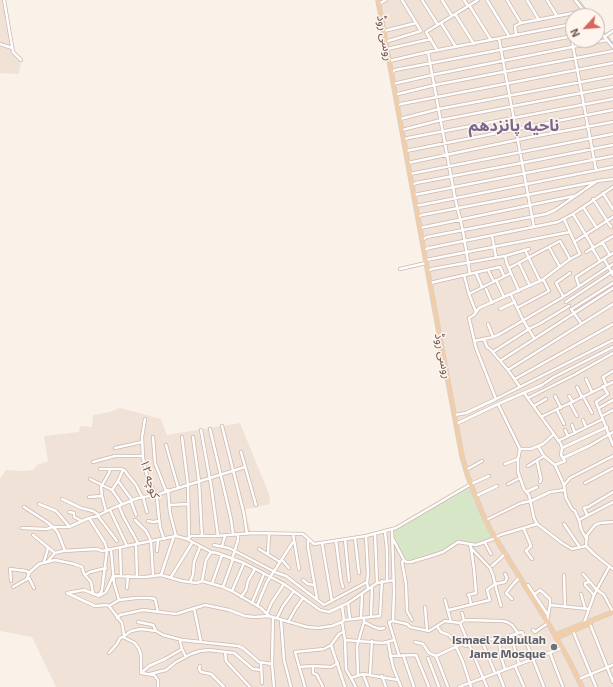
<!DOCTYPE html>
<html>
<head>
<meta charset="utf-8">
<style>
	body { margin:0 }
	#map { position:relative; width:613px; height:687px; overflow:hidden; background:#faf1e8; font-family:"Exo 2",sans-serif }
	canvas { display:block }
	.north { position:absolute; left:565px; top:8px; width:40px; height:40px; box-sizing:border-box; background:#fdf5ee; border:1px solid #c5b6ae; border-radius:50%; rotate:244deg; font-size:11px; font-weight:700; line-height:16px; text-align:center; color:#71574f }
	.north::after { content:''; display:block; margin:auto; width:14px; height:18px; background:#d6685b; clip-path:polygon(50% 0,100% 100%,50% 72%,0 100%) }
</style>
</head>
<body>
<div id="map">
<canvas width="613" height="687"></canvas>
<div class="north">N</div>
</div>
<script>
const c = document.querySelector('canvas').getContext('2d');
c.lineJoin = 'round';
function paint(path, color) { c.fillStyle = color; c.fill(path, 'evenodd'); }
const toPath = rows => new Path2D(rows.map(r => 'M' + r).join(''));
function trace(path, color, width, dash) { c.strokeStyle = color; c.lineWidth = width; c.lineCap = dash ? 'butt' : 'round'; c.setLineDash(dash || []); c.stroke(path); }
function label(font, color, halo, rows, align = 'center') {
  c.font = font + ' "Exo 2","Noto Sans Arabic",sans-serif'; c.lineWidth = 3; c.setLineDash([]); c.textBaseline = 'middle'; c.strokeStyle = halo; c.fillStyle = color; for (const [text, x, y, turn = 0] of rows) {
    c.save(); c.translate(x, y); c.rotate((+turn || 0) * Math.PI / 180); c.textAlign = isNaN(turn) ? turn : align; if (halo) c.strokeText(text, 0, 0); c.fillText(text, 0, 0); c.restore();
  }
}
paint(toPath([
	[0,0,4,0,13,52,21,60,19,74,0,73],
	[378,0,579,0,591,16,573,16,573,40,597,40,597,23,613,43,613,687,56,687,32,637,0,631,0,479,6,470,23,471,33,470,37,465,48,461,44,436,79,432,80,426,92,427,93,415,110,412,120,408,161,419,167,435,240,423,269,494,270,504,244,510,251,532,304,534,314,544,392,530,457,543,476,545,468,477]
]), '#f1e2d7');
paint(toPath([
	[471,484,496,538,476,545,459,542,443,552,406,562,393,538,392,530]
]), '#d8e6c8');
trace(toPath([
	[579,0,591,16],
	[597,23,613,43]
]), '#a6d0d2', 1);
const minor = toPath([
	[4,0,13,52,21,60],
	[422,0,438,25],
	[442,0,452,16],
	[464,0,468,6],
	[487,0,509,36],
	[507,0,521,23],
	[527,0,539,20],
	[547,0,557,16],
	[575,0,588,16],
	[379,4,386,0],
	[469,5,491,40],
	[455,14,474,44],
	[441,23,456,47],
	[569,25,596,170],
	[597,28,613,47],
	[384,31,416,23],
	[516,35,515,26,521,23,584,11],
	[604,37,613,31],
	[499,39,534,227],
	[385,42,421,31,402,0],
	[0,44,12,48],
	[387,49,431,39],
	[437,50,426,32,478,0],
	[428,52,455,198,463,231,470,274],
	[389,61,428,52,573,24],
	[391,73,395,70,573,36],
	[393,84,432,75,607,40],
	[395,95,398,94,435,85,613,51],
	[397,106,401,104,613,63],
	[400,119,439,109,613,76],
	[402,130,441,120,613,87],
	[404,140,408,138,613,99],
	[406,151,613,110],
	[408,163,531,137,613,122],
	[410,174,613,134],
	[412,185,416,183,522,163,613,145],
	[603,193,613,209],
	[414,195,613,156],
	[593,199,611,227],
	[416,206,613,167],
	[583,207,597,228],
	[573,214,593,247],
	[418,217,422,215,595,182],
	[420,228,574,196],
	[492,236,496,257],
	[422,240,427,237,546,214,555,210,597,181,613,179],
	[574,242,613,217],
	[602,242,610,255],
	[549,247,560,267],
	[592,248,600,261],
	[424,250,429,248,558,222,573,214,613,187],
	[525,250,540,281],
	[586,252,613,236],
	[505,256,507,264,519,291],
	[604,259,613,275],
	[426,260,570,232],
	[519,263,530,286],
	[509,268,560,241,570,259],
	[400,269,426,263],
	[488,270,494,282],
	[428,271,432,269,505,256,529,249],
	[476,273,482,287],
	[464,275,469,294,476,312],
	[496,280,504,297],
	[430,283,500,267,504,276],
	[579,286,576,277,613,253],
	[486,289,492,303],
	[469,294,511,273],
	[511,295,523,320,534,338],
	[563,296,556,283,570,273],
	[566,302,613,271],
	[517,308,549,291,543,279],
	[500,309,515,302],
	[571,309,581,323],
	[572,309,613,283],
	[488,324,493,337],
	[484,339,487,347,490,349,508,370,520,387],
	[474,341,493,337,500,334,563,297,613,264],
	[493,352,529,329,541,323,569,306],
	[500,361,613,288],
	[508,370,613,304],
	[515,379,613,324],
	[586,379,592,392],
	[606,385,603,377,613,371],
	[603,386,608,394,596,402,613,445],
	[577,387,582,397],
	[524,393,561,444,562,448,561,455,565,461,555,465],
	[555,396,561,408],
	[569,396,573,402],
	[583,396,592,413],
	[528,398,574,375,613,353],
	[496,399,476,348,469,318,474,315,479,308,542,280,570,259,580,254,564,219],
	[570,403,577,416],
	[498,404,520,449,518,459,518,472,524,489,529,495,534,518,537,524,562,543,572,549,586,546,587,535,595,525,600,523,613,522],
	[534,406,546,399],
	[599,408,613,400],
	[557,410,564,424],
	[455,415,466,413,496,399,613,340],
	[602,416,613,410],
	[541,417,613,382],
	[145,419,142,437,143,458,147,476,157,499,160,527,164,539],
	[583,420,586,427],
	[456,424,498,404,542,385,554,377,613,347],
	[572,425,575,433],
	[222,426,244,514,247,534],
	[210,429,231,519,233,534],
	[201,430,211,485,218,536],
	[565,430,568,436],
	[153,437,155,463,166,491],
	[182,437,188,485,189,538],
	[193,437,199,481,202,536],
	[558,441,603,419],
	[166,445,178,487],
	[538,446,544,456,555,465,564,485,566,498,572,509,575,511,579,520,581,529,586,538],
	[115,448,142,442],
	[562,448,607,427],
	[520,449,531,449,543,444,553,435],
	[241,452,256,505],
	[563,458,589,446,613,432],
	[537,461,541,479,540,482],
	[93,462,115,456,142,456],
	[505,464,518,459],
	[528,466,544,456],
	[100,469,121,469,124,470,136,485,142,497],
	[466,470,482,461],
	[90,479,112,490],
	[118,481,132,500],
	[585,483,613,468],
	[508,484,520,478],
	[564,485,570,478,613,456],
	[168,490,170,513,176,536],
	[526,492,537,487],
	[476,496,497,486],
	[89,497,102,496],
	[143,497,147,512],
	[62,499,81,508,93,511,99,515],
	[131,501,136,515],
	[39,504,56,511,69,526],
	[122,504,112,490,118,481,123,470],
	[170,505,188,504],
	[119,506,123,516,138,543],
	[24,507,47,522,55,529,58,533,65,551],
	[110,510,127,546],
	[106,511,102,496,101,487,109,473,110,469],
	[69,512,74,513,74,517,82,521],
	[587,515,584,508,588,507,613,492],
	[98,516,117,541],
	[89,518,105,543,107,550,102,590,100,594,96,595],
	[135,520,146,531,151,541,153,576],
	[486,520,521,503,531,501,550,492,565,490],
	[579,520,613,502],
	[148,521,153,522,159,521],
	[564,524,579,546],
	[22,528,47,529,52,527,69,527,89,518,98,516,99,515,113,508,138,498,156,495,245,467],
	[524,529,531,546,526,551,532,559],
	[392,530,394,591,393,621,389,622,399,655],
	[385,532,387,550,387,581],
	[293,534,299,569],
	[375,534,377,583],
	[33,535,55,553],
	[366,536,368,574,367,582,368,589],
	[355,538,359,573],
	[187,539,191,536,216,536,252,533,303,534,314,544,366,536,396,528,471,484,489,476],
	[345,539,349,581],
	[393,539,404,560,402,562,406,584,407,611,412,620],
	[308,541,308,547,317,599],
	[336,541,341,580,343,587],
	[322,543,332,601],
	[485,543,491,554],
	[136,544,137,577],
	[214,545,229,548,277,573,286,576,324,605,367,582],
	[222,546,225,536],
	[586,546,594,554,613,569],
	[120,547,121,575],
	[259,549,280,562],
	[111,550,114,583,119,600],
	[157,551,158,540],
	[268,553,269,534],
	[232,559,238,540,238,534],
	[282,560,289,568],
	[404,560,406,562,411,562,431,556,443,552,458,542,476,545,493,539,500,535,537,524],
	[44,562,48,548],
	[47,562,55,553,63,551,97,549,102,551,176,536,187,539,211,552,217,553,244,563,284,584,320,610,329,612,348,603,377,583,394,580],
	[492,566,505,554],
	[583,574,596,589,604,595,613,612],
	[85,575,90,572,106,568],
	[161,575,174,536],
	[564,575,565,607],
	[171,577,192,543],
	[27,579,29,578,34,588],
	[303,580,308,584,314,585],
	[11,581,10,569,26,571,29,573],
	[202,581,206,560,211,552],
	[190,582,193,575,194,562,200,547],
	[589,582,585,583,585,585,594,595],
	[212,584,222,555],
	[528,585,548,615],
	[13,587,27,579,29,573,39,564,55,560,74,564,82,567,84,574,91,582,93,594],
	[223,587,233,559],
	[127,588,128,576],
	[232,591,244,563],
	[67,593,84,590,99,596,106,592,113,576,145,577,161,575,182,581,197,583,202,581,223,587,232,591,261,608,269,616,307,627,318,628,332,626,342,622,344,620,380,616,382,581],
	[67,593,95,606,107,605,109,606,119,600,136,598,150,598,155,599,158,612],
	[535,594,540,590,550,599,550,605,547,620],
	[581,594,585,608],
	[468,595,476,593,474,569,471,548],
	[469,595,471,604],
	[241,597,246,590,248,581,255,569],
	[512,599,506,593,515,582,519,578],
	[445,600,451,622],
	[252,603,264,574],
	[348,603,350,619],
	[550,605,589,609],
	[109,606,122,623,124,635],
	[257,606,267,582,293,542],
	[342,606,344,620],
	[501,606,495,584,505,582,507,578,505,574],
	[425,607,427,630],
	[194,608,201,642],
	[449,610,490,600,487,590,495,584,493,575,490,568,471,548,470,545],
	[267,613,272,602,284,584],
	[462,613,464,620],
	[371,616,372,586],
	[273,617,272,664,274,687],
	[117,618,120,615,143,610,176,614,205,605,229,610,245,616,254,617,269,616],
	[277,618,283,606,294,591],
	[361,618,362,595],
	[281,620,284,660,291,687],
	[393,621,407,624,410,627,429,631,445,621,460,623,464,620,502,621,507,622,512,625,518,633,505,638,496,640,485,638,481,639,495,673],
	[138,622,153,625,156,631,163,635,182,640,238,646,243,648,259,662,272,664],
	[288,622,296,608,303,598],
	[342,622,345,640,346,669,356,687],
	[364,622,374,627,380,629,384,628],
	[460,623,487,687],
	[584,623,594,595,609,567],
	[590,624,613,682],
	[437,626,441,632,449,635,453,640,463,662,471,687],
	[533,630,535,632,548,623],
	[573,631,596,687],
	[518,633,522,632,523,634,544,687],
	[511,636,519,664],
	[123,637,135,643,139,649,141,655,141,673],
	[499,639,501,657,505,669],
	[182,640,180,642,182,649,186,657],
	[345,640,383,643,394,640],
	[388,642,393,667,401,687],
	[415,642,423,644,429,653,436,656,462,644,466,646,470,644],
	[331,645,345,687],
	[225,652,226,661,250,687],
	[109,653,117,644,120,638,123,637,131,631,141,629,156,631],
	[550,653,563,687],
	[403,655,414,687],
	[390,656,416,655,429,687],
	[436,656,448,687],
	[428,658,439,687],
	[261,663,262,683],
	[200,666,199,669,201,672,211,674,224,687],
	[313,666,313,673,317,675,323,687],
	[515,666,524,687],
	[299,667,313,666,331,667,338,663],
	[498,672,504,687],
	[141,673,149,666,165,659,182,649],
	[141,673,154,675,158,680,158,687],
	[150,674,166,670,176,662,191,654,200,651,209,650,234,653,253,669,261,670],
	[363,674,368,687],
	[370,674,372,641],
	[358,675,357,646,364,622,364,618],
	[382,676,386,687],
	[351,678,363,674,398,680],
	[579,679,613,665],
	[305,687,295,652,324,649,331,645,339,634,343,632],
	[459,687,562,648]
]);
const major = toPath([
	[378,0,444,360,462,456,468,477,481,510,491,531,547,621,570,662,582,687],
	[555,635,613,612],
	[556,638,591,623]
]);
trace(minor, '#cbb8af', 4);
trace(major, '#d7d0ce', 5.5);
trace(minor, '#fff', 2.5);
trace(major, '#f1cda8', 4);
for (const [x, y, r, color] of [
	[554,647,4,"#6b7280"]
]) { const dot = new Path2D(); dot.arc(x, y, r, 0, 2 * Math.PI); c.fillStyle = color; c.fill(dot); trace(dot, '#fdf5ee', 1.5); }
label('12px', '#71574f', '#fdf5ee', [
	["روسی روڈ",385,38,80],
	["روسی روڈ",443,356,79],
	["کوچه ۱۲",150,479,73]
]);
label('bold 12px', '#5b616d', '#fdf5ee', [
	["Ismael Zabiullah",546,640],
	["Jame Mosque",546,654]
], 'right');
label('bold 16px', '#7b668d', '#fdf5ee', [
	["ناحیه پانزدهم",514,126]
]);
</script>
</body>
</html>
